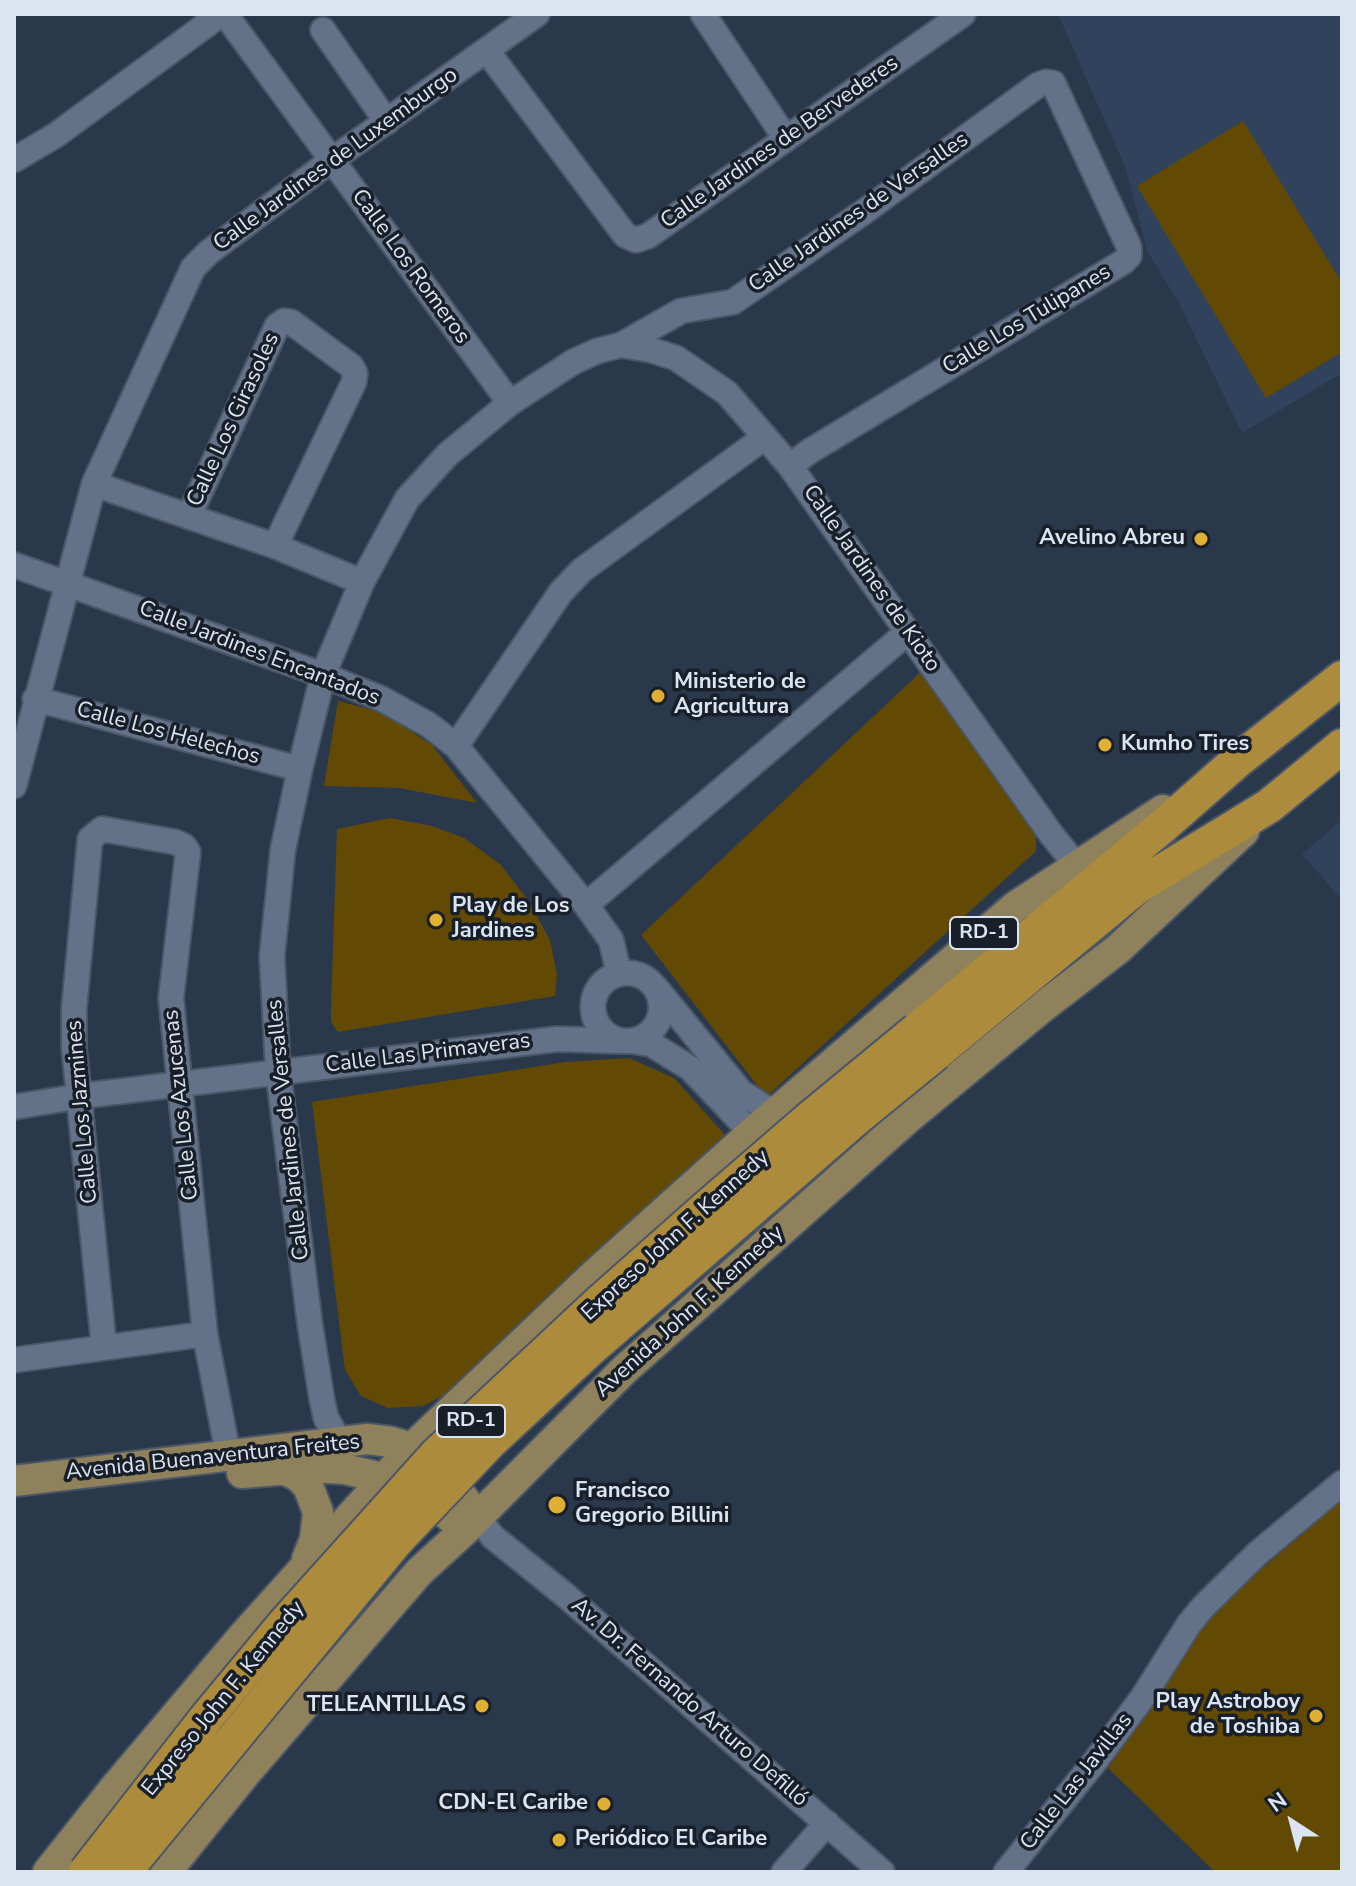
<!DOCTYPE html>
<html>
<head>
<meta charset="utf-8">
<style>
	body { margin:0 }
	#map { position:relative; width:1356px; height:1886px; overflow:hidden; background:#2a384c; font-family:"Nunito Sans",sans-serif }
	canvas { display:block }
	.frame { position:absolute; inset:0; border:16px solid #dbe4f1; pointer-events:none }
	.north { position:absolute; left:1252px; top:1782px; width:80px; height:80px; -webkit-text-stroke:6px #191f28; paint-order:stroke; rotate:324deg; font-size:22px; font-weight:700; line-height:32px; text-align:center; color:#dbe4f1 }
	.north::after { content:''; display:block; margin:auto; width:28px; height:36px; background:#dbe4f1; clip-path:polygon(50% 0,100% 100%,50% 72%,0 100%) }
</style>
</head>
<body>
<div id="map">
<canvas width="1356" height="1886"></canvas>
<div class="frame"></div>
<div class="north">N</div>
</div>
<script>
const c = document.querySelector('canvas').getContext('2d');
c.lineJoin = 'round';
function paint(path, color) { c.fillStyle = color; c.fill(path, 'evenodd'); }
const toPath = rows => new Path2D(rows.map(r => 'M' + r).join(''));
function trace(path, color, width, dash) { c.strokeStyle = color; c.lineWidth = width; c.lineCap = dash ? 'butt' : 'round'; c.setLineDash(dash || []); c.stroke(path); }
function label(font, color, halo, rows, align = 'center') {
  c.font = font + ' "Nunito Sans",sans-serif'; c.lineWidth = 7; c.setLineDash([]); c.textBaseline = 'middle'; c.strokeStyle = halo; c.fillStyle = color; for (const [text, x, y, turn = 0] of rows) {
    c.save(); c.translate(x, y); c.rotate((+turn || 0) * Math.PI / 180); c.textAlign = isNaN(turn) ? turn : align; if (halo) c.strokeText(text, 0, 0); c.fillText(text, 0, 0); c.restore();
  }
}
paint(toPath([
	[1058,14,1342,14,1342,373,1242,433,1179,303,1147,251,1126,169],
	[1342,820,1342,900,1302,854]
]), '#31425c');
paint(toPath([
	[1243,121,1342,283,1342,352,1266,398,1137,186],
	[925,668,1036,826,1036,851,766,1097,641,935],
	[338,701,381,712,432,745,477,803,399,788,324,786],
	[390,818,432,826,464,838,500,864,528,900,550,940,557,974,555,996,338,1032,331,1022,331,1008,337,829],
	[629,1058,674,1078,727,1137,454,1390,423,1406,388,1408,361,1396,345,1370,312,1102,566,1062],
	[1342,1500,1342,1872,1215,1872,1108,1768,1200,1628,1258,1572]
]), '#624a05');
const minor = toPath([
	[225,14,510,403],
	[703,14,786,139],
	[323,30,387,122],
	[487,51,625,235,636,240,648,236,963,14],
	[14,160,56,135,221,14],
	[621,345,651,350,676,358,727,393,765,437,790,466,1051,834,1077,866],
	[94,484,275,546,362,582],
	[189,516,277,326,284,321,291,322,351,366,355,373,354,382,275,546],
	[14,565,323,675,382,699,429,725,456,746,586,905,611,940,619,973],
	[35,699,300,769],
	[456,746,561,592,582,570,765,437],
	[14,786,94,484,193,268,209,252,332,160,537,14],
	[586,905,908,632],
	'593 1007a34 34 0 1 1 68 0a34 34 0 1 1-68 0Z',
	[657,989,741,1092,775,1114],
	[631,1041,651,1044,690,1068,752,1133],
	[14,1107,81,1096,557,1039,620,1041],
	[104,1347,74,1047,74,1009,90,839,102,829,175,842,184,846,188,852,171,998,205,1334,228,1454],
	[14,1360,205,1334],
	[339,1441,326,1418,322,1400,310,1325,278,1071,272,956,283,849,300,769,323,675,362,582,407,499,448,454,510,403,573,362,597,351,621,345,681,311,733,302,865,211,1038,85,1046,82,1053,83,1129,247,1129,256,1123,262,810,451,790,466],
	[477,1517,493,1537,565,1595,882,1872],
	[784,1872,827,1823],
	[1006,1872,1096,1760,1143,1697,1189,1624,1204,1606,1258,1553,1342,1483]
]);
const major = toPath([
	[281,1468,298,1476,308,1486,318,1512,315,1539,307,1559],
	[242,1473,314,1467,344,1469,414,1485,465,1530],
	[14,1481,367,1439,392,1442,412,1448,439,1465,477,1517],
	[48,1872,113,1790,244,1635,412,1448,457,1405,594,1275,752,1133,1016,906,1163,810],
	[166,1872,244,1775,419,1572,465,1530,624,1370,907,1119,1044,1006,1118,949,1244,831]
]);
const highway = toPath([
	[917,1030,1163,826,1237,761,1342,678],
	[936,1053,1138,886,1269,806,1342,746]
]);
trace(minor, '#4b5667', 28);
trace(major, '#4b5667', 34);
trace(highway, '#4b5667', 38);
trace(minor, '#637289', 24);
trace(major, '#8f815b', 30);
trace(highway, '#ad8b3d', 34);
const highwayBridge = toPath([
	[86,1872,207,1717,285,1623,436,1455,601,1301,705,1209,809,1119,917,1030],
	[124,1872,397,1540,490,1442,587,1352,860,1115,936,1053]
]);
trace(highwayBridge, '#4b5667', 38, []);
trace(highwayBridge, '#ad8b3d', 34);
for (const [x, y, r, color] of [
	[1201,539,8,"#e0b034"],
	[658,696,8,"#e0b034"],
	[1105,745,8,"#e0b034"],
	[436,920,8,"#e0b034"],
	[557,1505,10,"#e0b034"],
	[482,1706,8,"#e0b034"],
	[1316,1716,8,"#e0b034"],
	[604,1804,8,"#e0b034"],
	[559,1840,8,"#e0b034"]
]) { const dot = new Path2D(); dot.arc(x, y, r, 0, 2 * Math.PI); c.fillStyle = color; c.fill(dot); trace(dot, '#191f28', 3); }
for (const [x, y, w] of [
	[984,933,68],
	[471,1421,68]
]) { const box = new Path2D(); box.roundRect(x - w / 2, y - 16, w, 32, 6); c.fillStyle = '#191f28'; c.fill(box); trace(box, '#dbe4f1', 2); }
label('bold 20px', '#dbe4f1', null, [
	["RD-1",984,933],
	["RD-1",471,1421]
]);
label('22px', '#dbe4f1', '#191f28', [
	["Calle Jardines de Bervederes",780,143,-35],
	["Calle Jardines de Luxemburgo",336,160,-36],
	["Calle Jardines de Versalles",859,213,-35],
	["Calle Los Romeros",410,267,54],
	["Calle Los Tulipanes",1027,320,-31],
	["Calle Los Girasoles",234,420,-65],
	["Calle Jardines de Kioto",871,579,55],
	["Calle Jardines Encantados",259,654,21],
	["Calle Los Helechos",168,734,15],
	["Calle Las Primaveras",428,1054,-7],
	["Calle Los Azucenas",182,1105,-96],
	["Calle Los Jazmines",83,1112,-95],
	["Calle Jardines de Versalles",289,1130,-96],
	["Expreso John F. Kennedy",676,1236,-42],
	["Avenida John F. Kennedy",690,1312,-42],
	["Avenida Buenaventura Freites",213,1458,-6],
	["Expreso John F. Kennedy",224,1699,-51],
	["Av. Dr. Fernando Arturo Defilló",689,1703,41],
	["Calle Las Javillas",1077,1782,-52]
]);
label('bold 22px', '#dbe4f1', '#191f28', [
	["Avelino Abreu",1185,539,"right"],
	["Ministerio de",674,683],
	["Agricultura",674,708],
	["Kumho Tires",1121,745],
	["Play de Los",452,907],
	["Jardines",452,932],
	["Francisco",575,1492],
	["Gregorio Billini",575,1517],
	["Play Astroboy",1300,1703,"right"],
	["de Toshiba",1300,1728,"right"],
	["TELEANTILLAS",466,1706,"right"],
	["CDN-El Caribe",588,1804,"right"],
	["Periódico El Caribe",575,1840]
], 'left');
</script>
</body>
</html>
